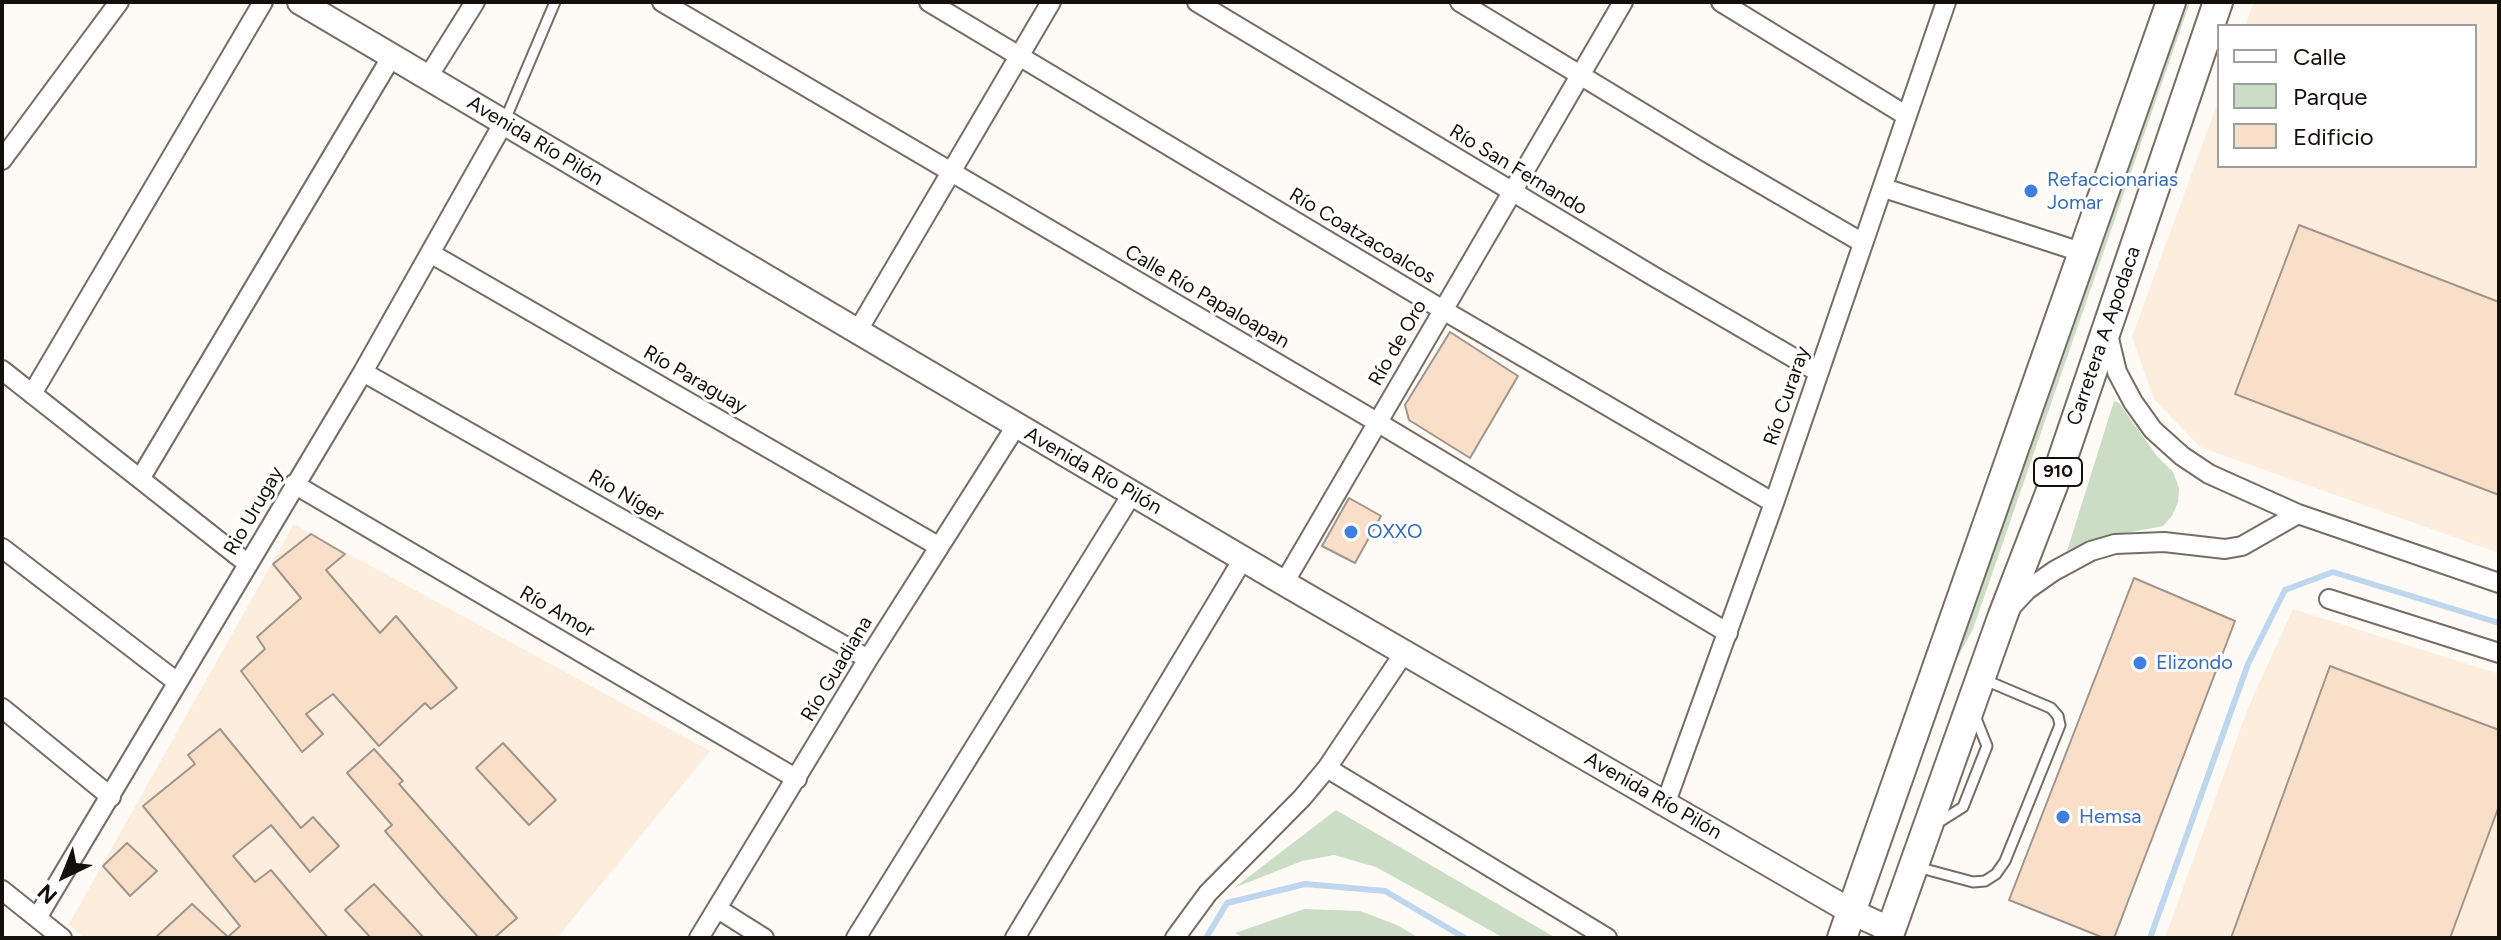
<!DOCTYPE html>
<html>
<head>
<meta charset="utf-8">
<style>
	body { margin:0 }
	#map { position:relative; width:2501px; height:940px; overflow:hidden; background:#fefaf6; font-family:Figtree,sans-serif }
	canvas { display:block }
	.frame { position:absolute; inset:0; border:4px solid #13100c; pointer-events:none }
	.legend { position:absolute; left:2217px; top:24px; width:260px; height:144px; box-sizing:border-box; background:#fff; border:2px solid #a19f9e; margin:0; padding:10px 14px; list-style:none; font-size:24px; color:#13100c }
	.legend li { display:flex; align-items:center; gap:16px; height:40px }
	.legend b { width:40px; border:2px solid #a19f9e }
	.north { position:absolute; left:24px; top:836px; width:80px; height:80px; -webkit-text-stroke:6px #fff; paint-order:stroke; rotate:223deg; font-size:22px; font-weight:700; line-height:32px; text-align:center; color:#13100c }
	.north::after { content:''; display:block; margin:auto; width:28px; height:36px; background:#13100c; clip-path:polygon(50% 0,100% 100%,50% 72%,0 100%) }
</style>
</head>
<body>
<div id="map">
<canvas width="2501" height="940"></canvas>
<div class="frame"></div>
<ul class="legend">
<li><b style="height:10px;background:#fff"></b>Calle</li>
<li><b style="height:22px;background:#cbdec5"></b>Parque</li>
<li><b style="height:22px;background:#fadfc8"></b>Edificio</li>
</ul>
<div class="north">N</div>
</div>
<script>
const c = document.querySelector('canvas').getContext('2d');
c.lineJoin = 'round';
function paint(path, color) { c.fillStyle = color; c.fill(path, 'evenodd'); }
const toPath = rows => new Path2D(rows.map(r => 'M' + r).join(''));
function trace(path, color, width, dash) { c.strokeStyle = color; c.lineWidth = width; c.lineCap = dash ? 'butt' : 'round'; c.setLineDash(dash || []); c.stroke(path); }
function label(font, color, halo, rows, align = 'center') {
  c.font = font + ' Figtree,sans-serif'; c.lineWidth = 6; c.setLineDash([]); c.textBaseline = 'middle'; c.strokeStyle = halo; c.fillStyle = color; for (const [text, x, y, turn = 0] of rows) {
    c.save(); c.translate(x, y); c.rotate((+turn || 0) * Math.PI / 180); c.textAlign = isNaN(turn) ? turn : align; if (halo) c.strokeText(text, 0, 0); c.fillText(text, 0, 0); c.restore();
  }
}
paint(toPath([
	[2254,2,2499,2,2499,553,2200,447,2154,399,2132,337,2219,99,2219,166,2475,166,2475,26,2245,26],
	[294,524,710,751,557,938,84,938,69,924],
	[2293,609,2499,674,2499,938,2165,938,2248,708]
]), '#fdeddc');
paint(toPath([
	[2178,2,2190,2,1973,629,1947,677],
	[2114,401,2119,403,2157,456,2173,472,2179,488,2178,502,2172,516,2163,526,2095,539,2067,551],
	[1336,810,1556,938,1504,938,1376,867,1334,855,1302,861,1234,888],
	[1304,909,1360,911,1397,925,1419,938,1244,938,1235,933]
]), '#cbdec5');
trace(toPath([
	[1206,938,1227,903,1305,884,1385,891,1465,938],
	[2150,938,2248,664,2285,590,2333,572,2499,623]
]), '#bfd6ef', 6);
const building = toPath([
	[2299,225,2499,302,2499,495,2235,394,2299,225],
	[1450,332,1518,376,1470,458,1409,420,1405,405,1450,332],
	[1349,498,1381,516,1355,563,1322,546,1349,498],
	[311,534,345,554,326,570,380,633,396,616,457,688,431,709,425,703,379,746,333,694,306,714,323,734,302,752,241,671,265,649,257,637,301,598,273,564,311,534],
	[2134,578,2235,621,2114,938,2104,938,2009,900,2134,578],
	[2330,666,2499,730,2499,806,2450,938,2231,938,2330,666],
	[220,729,301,828,313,817,339,846,310,872,271,825,233,856,255,882,271,870,328,938,155,938,192,904,228,937,240,926,143,806,195,764,188,755,220,729],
	[503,743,556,800,529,825,476,768,503,743],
	[374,749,403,781,399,784,517,918,494,938,479,938,441,896,385,831,392,825,347,773,374,749],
	[127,843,157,871,130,896,103,866,127,843],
	[374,884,424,938,371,938,345,910,374,884]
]);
paint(building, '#fadfc8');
trace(building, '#9f958c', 2);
const lane = toPath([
	[505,120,555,2],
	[1936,824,1963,807,1987,746,1975,716],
	[1917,867,1973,882,1985,881,1996,874,2005,861,2060,725,2058,716,2051,708,1985,680]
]);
const street = toPath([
	[662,2,1377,422,1728,633],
	[929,2,1443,310,1774,503],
	[1197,2,1653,276,1818,372],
	[1460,2,1710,154,1863,243],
	[1721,2,1907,116],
	[428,77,475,2],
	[2,160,119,2],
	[1884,188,2081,252],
	[430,253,938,546],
	[2107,330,2117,372,2133,402,2153,430,2182,456,2209,474,2298,514,2499,583],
	[857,332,1051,2],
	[2,370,248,564],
	[363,372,868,659],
	[32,394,263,2],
	[140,479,392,56],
	[294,484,797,779],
	[2,548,177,682],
	[1284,583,1623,2],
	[2329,599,2499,653],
	[2012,606,2027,590,2054,571,2091,551,2115,544,2164,542,2225,549,2242,546,2298,514],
	[2,708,111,797],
	[1327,768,1607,938],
	[1666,802,1774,503,1946,2],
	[2,890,62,938],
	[718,909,764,938],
	[37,918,363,372,504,122],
	[699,938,868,659,1016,426],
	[856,938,1132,494],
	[1015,938,1243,559],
	[1175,938,1208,893,1302,798,1327,768,1404,653]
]);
const secondary = toPath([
	[300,2,1284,583,1852,912,1891,930]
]);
const primary = toPath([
	[1842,938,2171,2],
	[1888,938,2003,615,2057,475,2218,2]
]);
trace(lane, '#766d64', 13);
trace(street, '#766d64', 22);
trace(secondary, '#766d64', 28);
trace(primary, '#766d64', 32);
trace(lane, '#fff', 9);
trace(street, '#fff', 18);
trace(secondary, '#fff', 24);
trace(primary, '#fff', 28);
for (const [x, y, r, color] of [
	[2031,191,8,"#3f7fe0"],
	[1351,532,8,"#3f7fe0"],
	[2140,663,8,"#3f7fe0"],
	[2063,817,8,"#3f7fe0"]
]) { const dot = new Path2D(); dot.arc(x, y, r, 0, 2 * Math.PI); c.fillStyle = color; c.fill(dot); trace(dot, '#fff', 3); }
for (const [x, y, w] of [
	[2058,472,48]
]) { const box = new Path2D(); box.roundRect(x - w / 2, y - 14, w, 28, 6); c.fillStyle = '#fff'; c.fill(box); trace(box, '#13100c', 2); }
label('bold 18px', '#13100c', null, [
	["910",2058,472]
]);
label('20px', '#13100c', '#fff', [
	["Avenida Río Pilón",535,141,31],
	["Río San Fernando",1518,170,31],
	["Río Coatzacoalcos",1362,236,31],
	["Calle Río Papaloapan",1207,297,30],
	["Carretera A Apodaca",2104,336,-71],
	["Río de Oro",1398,343,-60],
	["Río Paraguay",695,380,30],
	["Río Curaray",1787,396,-71],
	["Avenida Río Pilón",1093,471,30],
	["Río Níger",626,496,30],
	["Rio Urugay",254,511,-60],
	["Río Amor",557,612,30],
	["Río Guadiana",837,669,-59],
	["Avenida Río Pilón",1653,796,30]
]);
label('20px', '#366cbe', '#fff', [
	["Refaccionarias",2047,180],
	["Jomar",2047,203],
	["OXXO",1367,532],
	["Elizondo",2156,663],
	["Hemsa",2079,817]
], 'left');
</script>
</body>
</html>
